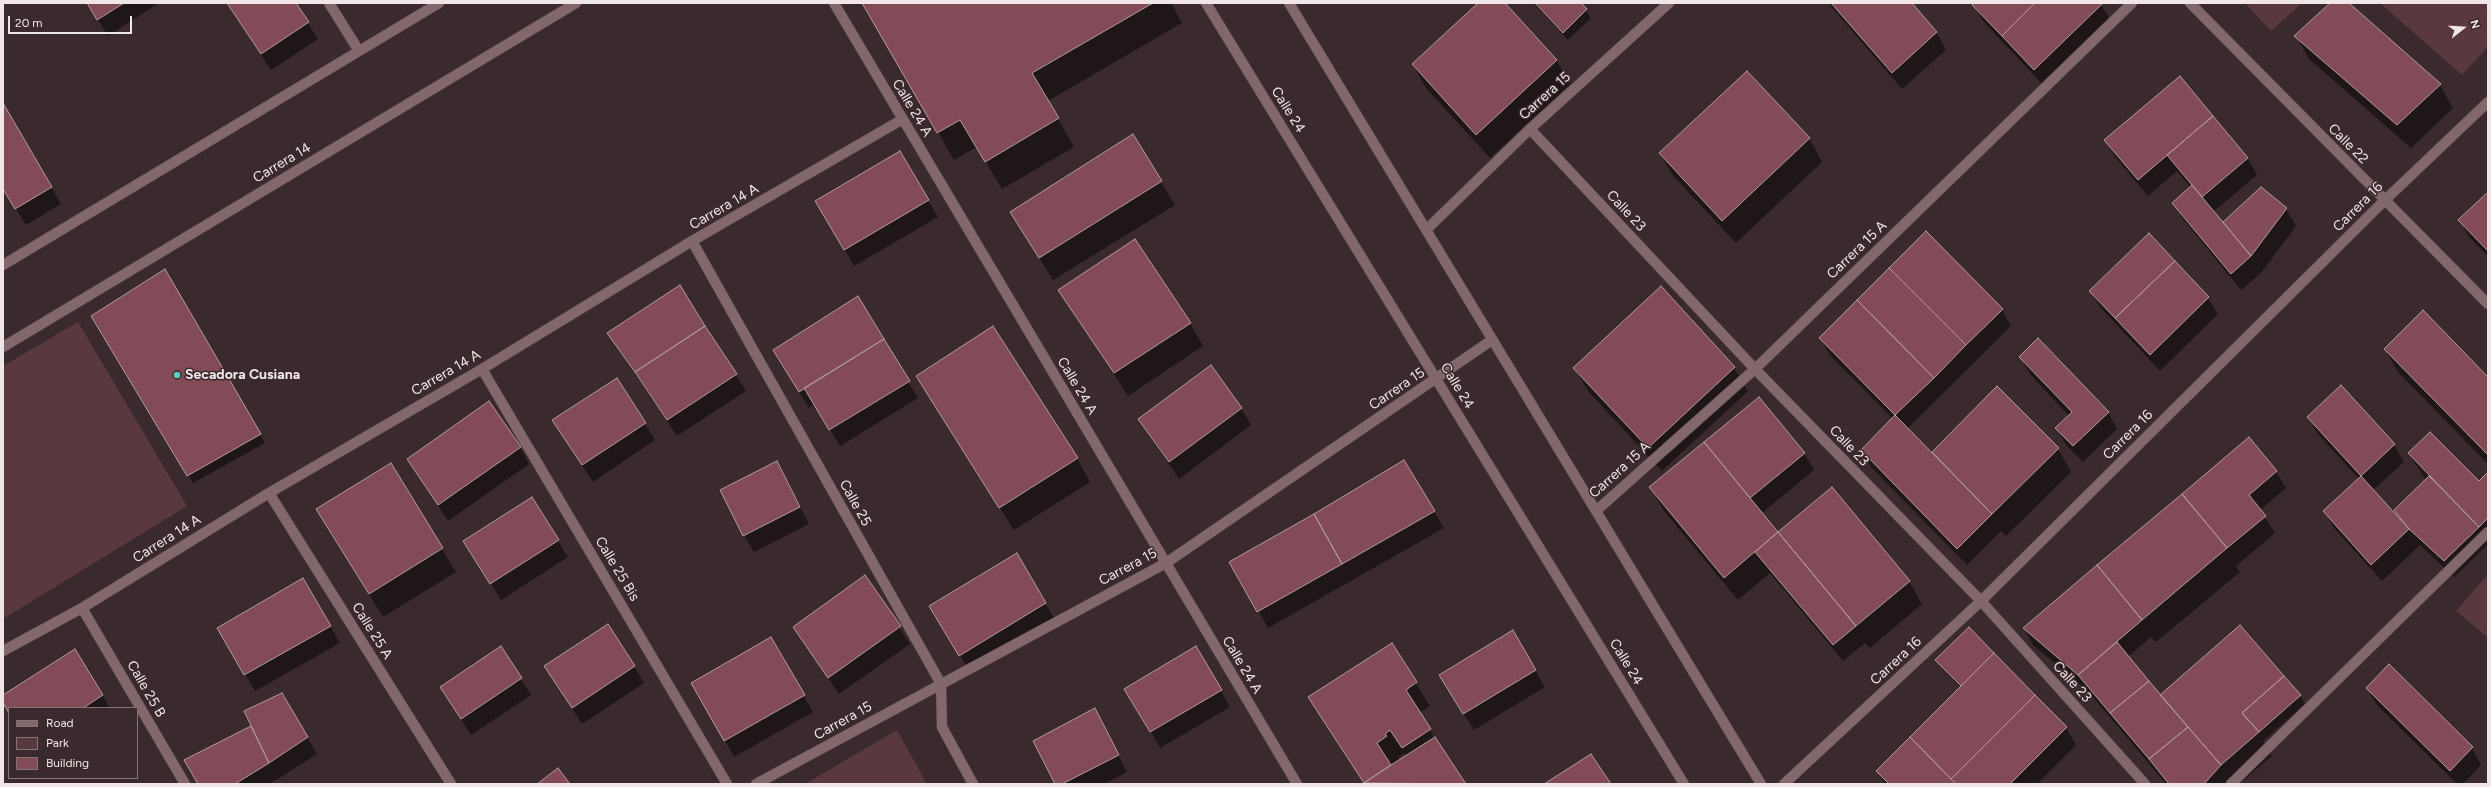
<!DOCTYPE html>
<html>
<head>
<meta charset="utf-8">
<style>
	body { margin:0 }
	#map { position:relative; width:2491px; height:787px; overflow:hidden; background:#3a2a2d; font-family:Figtree,sans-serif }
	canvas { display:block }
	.frame { position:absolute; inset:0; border:4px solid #f1e6e7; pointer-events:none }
	.legend { position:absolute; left:8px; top:707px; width:130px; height:72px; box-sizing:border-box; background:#3a2a2d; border:1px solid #837577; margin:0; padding:5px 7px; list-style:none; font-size:12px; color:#f1e6e7 }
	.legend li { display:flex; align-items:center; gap:8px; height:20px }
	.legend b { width:20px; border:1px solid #837577 }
	.north { position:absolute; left:2443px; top:8px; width:40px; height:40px; -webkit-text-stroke:3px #3a2a2d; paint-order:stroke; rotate:73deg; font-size:11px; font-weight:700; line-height:16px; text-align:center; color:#f1e6e7 }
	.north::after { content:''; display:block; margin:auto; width:14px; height:18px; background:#f1e6e7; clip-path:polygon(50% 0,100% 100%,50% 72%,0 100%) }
	.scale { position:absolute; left:8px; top:16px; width:124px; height:18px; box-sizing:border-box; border:2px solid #f1e6e7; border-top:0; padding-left:5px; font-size:12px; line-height:14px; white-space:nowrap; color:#f1e6e7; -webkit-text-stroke:3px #3a2a2d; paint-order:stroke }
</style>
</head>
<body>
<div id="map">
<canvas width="2491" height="787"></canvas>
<div class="frame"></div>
<ul class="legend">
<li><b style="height:5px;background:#82676c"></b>Road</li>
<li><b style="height:11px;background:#5a383f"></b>Park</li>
<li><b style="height:11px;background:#834b58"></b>Building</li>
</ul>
<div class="north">N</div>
<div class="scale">20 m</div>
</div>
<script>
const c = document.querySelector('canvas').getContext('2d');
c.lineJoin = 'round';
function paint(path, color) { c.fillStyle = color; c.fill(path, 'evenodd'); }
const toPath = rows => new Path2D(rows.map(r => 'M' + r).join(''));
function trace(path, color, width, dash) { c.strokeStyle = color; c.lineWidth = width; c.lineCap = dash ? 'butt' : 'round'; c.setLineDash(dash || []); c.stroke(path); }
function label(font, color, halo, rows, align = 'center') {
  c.font = font + ' Figtree,sans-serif'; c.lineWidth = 3; c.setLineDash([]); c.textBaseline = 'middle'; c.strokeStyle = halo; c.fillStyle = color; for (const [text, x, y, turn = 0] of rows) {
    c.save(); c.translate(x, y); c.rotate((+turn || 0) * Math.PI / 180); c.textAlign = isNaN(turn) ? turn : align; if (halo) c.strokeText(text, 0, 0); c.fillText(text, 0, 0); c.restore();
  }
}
paint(toPath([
	[2245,3,2302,3,2271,31],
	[2380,3,2488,3,2488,47,2462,75],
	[78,322,187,506,3,619,3,366],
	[2488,574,2488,638,2456,611],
	[897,730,927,784,805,784]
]), '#5a383f');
paint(toPath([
	[88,3,159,3,108,36],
	[227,3,295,3,318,39,271,70],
	[863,3,1171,3,1182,23,1048,101,1074,147,1002,189,977,147,954,160],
	[1479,3,1504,3,1557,61,1570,84,1490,158,1426,88,1413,65],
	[1533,3,1580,3,1591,18,1568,40],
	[1828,3,1911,3,1937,33,1946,50,1902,89],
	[1975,3,2100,3,2111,21,2044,86,1983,21,1973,5],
	[2331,3,2347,3,2440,85,2453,108,2411,148,2309,59,2296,36],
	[3,105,61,204,26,225,3,187],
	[1133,136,1175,205,1053,280,1025,235],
	[1809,138,1822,162,1736,243,1674,177,1660,154],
	[2105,140,2248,158,2257,175,2213,212,2223,224,2261,188,2286,209,2296,226,2261,273,2241,290,2183,219,2173,203,2191,188,2177,171,2148,196,2115,157],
	[900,152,938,217,854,266,816,201],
	[2488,193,2488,256,2469,237,2460,220],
	[164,270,265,443,193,483,92,316],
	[680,286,746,391,677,436,608,333],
	[1661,287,1734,368,1748,391,1662,471,1588,391,1574,368],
	[1060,290,1190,323,1203,346,1128,396],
	[2090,291,2208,298,2218,314,2160,371,2100,307],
	[858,298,918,398,840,446,814,404,809,408,774,351],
	[2002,310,2011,326,1907,429,1932,454,1997,388,2058,449,2071,472,2006,536,2001,531,1967,565,1871,467,1862,450,1893,419,1830,355,1820,338],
	[2385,349,2488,379,2488,464,2398,372],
	[2020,357,2108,412,2117,429,2083,462,2066,445,2057,428,2069,416,2030,374],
	[616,379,655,440,593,482,553,420],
	[2341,387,2394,445,2404,462,2373,490,2401,521,2396,510,2426,480,2409,454,2479,483,2488,474,2488,544,2454,577,2420,545,2382,581,2334,528,2324,511,2359,479,2318,434,2308,417],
	[931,399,1077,458,1090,482,1014,530],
	[1241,408,1251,425,1179,479,1139,420],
	[520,447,529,464,448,521,408,459],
	[1804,453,1814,470,1762,513,1778,533,1909,581,1922,604,1870,648,1865,643,1843,661,1770,573,1738,600,1664,511,1651,488],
	[776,462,809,524,754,552,744,535],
	[1404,462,1444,528,1268,628,1231,562],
	[390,464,456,572,383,617,331,532],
	[2276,472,2286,488,2260,510,2275,533,2236,566,2240,572,2156,642,2151,637,2128,657,2161,696,2300,695,2305,704,2263,741,2272,756,2239,784,2166,784,2088,691,2033,645,2024,628],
	[531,498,568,557,501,600,464,541],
	[1016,554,1055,620,970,672,940,623],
	[865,577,910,644,839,694,794,627],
	[303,579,340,643,255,691,218,628],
	[1512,631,1545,687,1474,730,1450,692],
	[771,639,813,712,734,757,693,684],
	[1391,644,1430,706,1419,713,1464,784,1365,784,1323,720],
	[1405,753,1407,756,1400,761,1398,757],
	[501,648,531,695,471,735,441,688],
	[1196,648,1230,707,1160,748,1126,689],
	[75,651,110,708,9,708,9,712,3,702,3,696],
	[1993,654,2066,728,2076,745,2037,784,1885,784,1877,771,1961,688,1942,668,1937,660],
	[634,666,644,683,582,724,555,682],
	[2367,688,2472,748,2481,765,2463,784,2457,784,2377,705],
	[282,694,317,754,270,784,199,784,186,760,253,727],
	[1095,709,1127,772,1104,784,1056,784]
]), '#0007');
const building = toPath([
	[87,3,124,3,97,20,87,3],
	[227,3,296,3,309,22,261,54,227,3],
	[862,3,1153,3,1032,73,1059,118,985,162,960,120,937,133,862,3],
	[1478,3,1505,3,1557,60,1476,135,1412,64,1478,3],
	[1535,3,1581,3,1587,9,1563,33,1535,3],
	[1831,3,1912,3,1937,32,1892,73,1831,3],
	[1974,3,2035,3,2002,36,1972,5,1974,3],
	[2035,3,2102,3,2102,4,2034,70,2002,36,2035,3],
	[2330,3,2349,3,2441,84,2397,125,2294,36,2330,3],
	[1747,71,1810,138,1722,221,1659,153,1747,71],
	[2180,76,2213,116,2138,180,2104,140,2180,76],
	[3,103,52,187,15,209,3,189,3,103],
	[2213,116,2248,158,2202,197,2167,155,2213,116],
	[1133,134,1162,181,1039,258,1010,212,1133,134],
	[900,151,929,200,844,250,815,201,900,151],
	[2192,185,2251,256,2231,274,2172,203,2192,185],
	[2261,187,2287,208,2251,256,2223,222,2261,187],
	[2488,192,2488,251,2458,220,2488,192],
	[1926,231,2003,309,1966,345,1889,268,1926,231],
	[2149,233,2175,261,2115,318,2089,291,2149,233],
	[1135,239,1191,323,1114,373,1058,290,1135,239],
	[2175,261,2209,297,2150,355,2115,318,2175,261],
	[1889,268,1966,345,1934,378,1857,300,1889,268],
	[165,269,261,434,187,476,91,316,165,269],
	[680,285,705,326,635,372,607,333,680,285],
	[1661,286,1735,367,1648,448,1573,368,1661,286],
	[858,296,884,339,799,392,773,350,858,296],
	[1857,300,1934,378,1895,415,1819,338,1857,300],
	[2423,310,2488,377,2488,455,2384,349,2423,310],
	[705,326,737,374,667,420,635,372,705,326],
	[993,326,1078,458,999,508,916,376,993,326],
	[2038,338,2109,412,2073,446,2055,428,2072,412,2019,357,2038,338],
	[884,339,910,381,829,430,804,388,884,339],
	[1211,365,1242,408,1169,462,1138,419,1211,365],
	[617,378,646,423,582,465,552,420,617,378],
	[2341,385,2395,444,2361,476,2307,417,2341,385],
	[1997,386,2059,448,1992,514,1932,452,1997,386],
	[1759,397,1805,453,1750,498,1704,442,1759,397],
	[489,401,521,447,438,505,407,459,489,401],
	[1895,415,1992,514,1957,549,1861,450,1895,415],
	[2430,432,2479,481,2488,472,2488,518,2479,527,2408,453,2430,432],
	[2249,437,2277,471,2249,495,2266,516,2227,548,2182,494,2249,437],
	[1704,442,1778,532,1724,578,1649,487,1704,442],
	[1404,460,1435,511,1342,564,1314,514,1404,460],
	[777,461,800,507,743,536,720,490,777,461],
	[391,463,443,548,369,594,316,509,391,463],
	[2361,476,2409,529,2371,565,2323,511,2361,476],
	[2429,476,2479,527,2444,561,2409,529,2394,510,2429,476],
	[1832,487,1910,581,1856,626,1778,532,1832,487],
	[2182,494,2227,548,2142,620,2097,565,2182,494],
	[532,497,559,540,490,584,463,541,532,497],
	[1314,514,1342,564,1257,612,1229,562,1314,514],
	[1778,532,1856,626,1833,645,1755,552,1778,532],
	[1017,553,1046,603,959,656,929,606,1017,553],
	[2097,565,2142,620,2078,675,2023,628,2097,565],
	[865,575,901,626,828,678,793,627,865,575],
	[303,578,331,626,244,675,217,628,303,578],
	[608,624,635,666,572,708,544,666,608,624],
	[2240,625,2284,676,2242,713,2259,732,2221,765,2160,695,2240,625],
	[1969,627,1994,653,1961,686,1935,660,1969,627],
	[1513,630,1536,670,1463,714,1439,675,1513,630],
	[771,637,805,695,724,741,691,683,771,637],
	[2117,642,2149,681,2110,713,2078,675,2117,642],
	[1392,643,1417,682,1406,690,1431,729,1402,748,1390,730,1385,734,1387,736,1377,743,1391,765,1364,783,1308,697,1392,643],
	[501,646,522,678,461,719,440,687,501,646],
	[1196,646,1222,690,1150,732,1124,689,1196,646],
	[75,649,103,695,83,708,9,708,9,713,3,703,3,695,75,649],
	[1994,653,2035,695,1951,779,1910,737,1994,653],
	[2389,664,2473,747,2450,771,2366,688,2389,664],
	[2284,676,2301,695,2259,732,2242,713,2284,676],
	[2149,681,2188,727,2149,759,2110,713,2149,681],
	[282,693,308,737,269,763,244,711,282,693],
	[2035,695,2067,727,2010,784,1956,784,1951,779,2035,695],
	[1095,708,1119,755,1062,784,1055,784,1033,741,1095,708],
	[251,726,269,763,235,784,198,784,184,760,251,726],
	[2188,727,2221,765,2204,784,2169,784,2149,759,2188,727],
	[1435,737,1466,784,1364,783,1391,765,1435,737],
	[1910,737,1951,779,1956,784,1889,784,1876,771,1910,737],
	[1591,754,1611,784,1544,784,1591,754],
	[558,768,570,784,537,784,558,768]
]);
paint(building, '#834b58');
trace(building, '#b09c9f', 1);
const minor = toPath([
	[329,3,359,51],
	[834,3,1297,784],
	[1206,3,1684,784],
	[1289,3,1761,784],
	[2190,3,2488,304],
	[1530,129,1755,369,1981,601,2145,784],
	[1426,230,1530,129,1669,3],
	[692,241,941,684,942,727,973,784],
	[3,265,439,3],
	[3,347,576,3],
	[482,369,727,784],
	[269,493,451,784],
	[1596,511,1755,369,2132,3],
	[82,608,185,784],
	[3,651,82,608,269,493,482,369,692,241,903,119],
	[756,784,1166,563,1492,340],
	[1784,784,1981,601,2384,201,2488,102],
	[2231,784,2488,532]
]);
trace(minor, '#57484b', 11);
trace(minor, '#82676c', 10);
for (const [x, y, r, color] of [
	[177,375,4,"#57cec1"]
]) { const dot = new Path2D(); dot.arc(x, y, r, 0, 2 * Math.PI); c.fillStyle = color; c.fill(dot); trace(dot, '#3a2a2d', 1.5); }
label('14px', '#f1e6e7', '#3a2a2d', [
	["Carrera 15",1545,96,-42],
	["Calle 24 A",912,108,59],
	["Calle 24",1288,110,58],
	["Calle 22",2348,144,45],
	["Carrera 14",282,163,-31],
	["Carrera 14 A",724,207,-30],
	["Carrera 16",2358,207,-45],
	["Calle 23",1626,211,47],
	["Carrera 15 A",1857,250,-44],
	["Carrera 14 A",446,373,-30],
	["Calle 24 A",1077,386,59],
	["Calle 24",1457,386,59],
	["Carrera 15",1397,389,-34],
	["Carrera 16",2128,435,-45],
	["Calle 23",1849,446,46],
	["Carrera 15 A",1620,470,-42],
	["Calle 25",855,503,61],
	["Carrera 14 A",167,539,-32],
	["Carrera 15",1128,567,-28],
	["Calle 25 Bis",617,569,59],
	["Calle 25 A",372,631,58],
	["Carrera 16",1896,661,-43],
	["Calle 24",1626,662,59],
	["Calle 24 A",1242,665,59],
	["Calle 23",2072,682,48],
	["Calle 25 B",146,689,60],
	["Carrera 15",843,721,-29]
]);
label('bold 14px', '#f1e6e7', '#3a2a2d', [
	["Secadora Cusiana",185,375]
], 'left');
</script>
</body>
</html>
